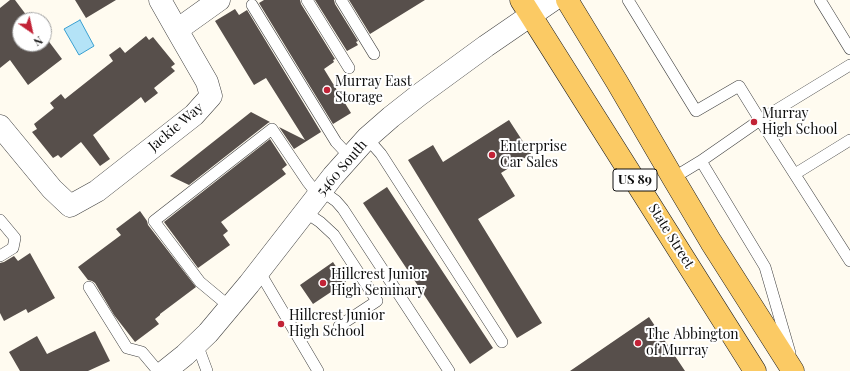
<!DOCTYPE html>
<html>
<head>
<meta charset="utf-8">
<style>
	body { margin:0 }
	#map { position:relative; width:850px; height:371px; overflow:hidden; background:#fffbf0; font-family:"Playfair Display",serif }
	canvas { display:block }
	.north { position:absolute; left:12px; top:12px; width:40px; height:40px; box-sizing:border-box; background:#fff; border:1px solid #9f9f9f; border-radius:50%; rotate:146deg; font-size:11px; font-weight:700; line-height:16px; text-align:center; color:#0e0e0e }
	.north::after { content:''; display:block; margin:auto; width:14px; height:18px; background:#c22337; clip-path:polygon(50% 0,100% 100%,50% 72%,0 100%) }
</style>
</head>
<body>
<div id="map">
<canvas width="850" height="371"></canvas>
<div class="north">N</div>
</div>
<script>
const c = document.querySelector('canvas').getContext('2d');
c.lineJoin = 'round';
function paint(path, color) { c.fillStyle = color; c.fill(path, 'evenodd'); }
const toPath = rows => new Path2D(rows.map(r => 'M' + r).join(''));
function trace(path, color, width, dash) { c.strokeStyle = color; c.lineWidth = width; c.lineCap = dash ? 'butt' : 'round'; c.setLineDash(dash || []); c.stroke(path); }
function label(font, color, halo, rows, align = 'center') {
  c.font = font + ' "Playfair Display",serif'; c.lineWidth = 4; c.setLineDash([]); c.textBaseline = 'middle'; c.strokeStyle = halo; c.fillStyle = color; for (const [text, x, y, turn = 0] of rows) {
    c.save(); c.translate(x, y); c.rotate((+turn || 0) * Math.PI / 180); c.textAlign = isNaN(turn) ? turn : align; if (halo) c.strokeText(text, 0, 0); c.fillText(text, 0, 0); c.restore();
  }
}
const water = toPath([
	[80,20,94,46,79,55,64,29,80,20]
]);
paint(water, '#b4e3f7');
trace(water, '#399fd0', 1);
paint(toPath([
	[10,0,15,0,30,20,20,20,20,44,44,44,44,35,62,59,28,85,10,60,0,68,0,8],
	[75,0,116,0,86,18],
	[264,0,300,0,301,4,335,59,333,60,334,62,324,69,351,113,333,124,259,3],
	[315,0,334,0,335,4,358,41,356,42,358,45,347,51],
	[349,0,425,0,370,34],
	[235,9,239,15,247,10,321,132,294,149,279,127,305,140,266,78,254,85,215,21],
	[146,36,149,40,153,37,175,64,171,67,175,71,154,88,158,93,145,103,141,97,93,135,110,159,100,166,81,142,61,158,58,155,53,158,32,132,37,129,34,124,54,108,50,103,61,94,65,99,113,61,109,55,120,47,125,53],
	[251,112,270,122,268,123,189,185,170,176],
	[509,120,531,154,501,173,515,196,478,219,542,323,517,338,408,160,433,145,443,162],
	[270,139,287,165,282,169,286,174,221,222,228,231,223,235,230,245,198,268,164,222],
	[387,187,493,348,470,364,363,203],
	[140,211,147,221,148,225,196,287,160,314,160,315,155,319,159,324,135,342,114,315,95,283,92,281,88,280,78,267,121,235,116,229],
	[30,253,55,298,28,313,26,309,4,321,0,313,0,263,4,262,14,256,18,261],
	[333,262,346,282,313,304,300,285],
	[649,317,685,371,570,371],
	[95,331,110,361,88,371,20,371,9,352,37,336,47,354]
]), '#574f4b');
const lane = toPath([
	[307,0,349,68],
	[341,0,374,54],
	[628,0,696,111,739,86,760,120,850,65],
	[820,0,850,49],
	[252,5,336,142,350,157],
	[367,138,381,154,502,342],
	[795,174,850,140],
	[673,178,701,161],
	[322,191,336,201,343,209,449,371],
	[305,212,320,222,334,235,377,301,339,326],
	[0,220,15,238,13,248,0,256],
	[259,271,318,371],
	[89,287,127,348,142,352,158,371],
	[230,307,200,282,154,221,272,129,307,181,318,195],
	[197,344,207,371],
	[790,353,765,267,701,161,760,120,850,261]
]);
const street = toPath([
	[177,30,219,0],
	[0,126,52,189,70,206,97,191,194,115,211,96,207,82,177,30,160,0],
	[165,371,185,355,208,333,249,284,333,176,367,138,391,117,419,95,486,46,553,0]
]);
const primary = toPath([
	[521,0,755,371],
	[567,0,617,82,673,178,711,242,793,371]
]);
trace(lane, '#414141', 12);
trace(street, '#414141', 23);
trace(primary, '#1f1f1f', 23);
trace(lane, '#fff', 11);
trace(street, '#fff', 22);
trace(primary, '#fbca64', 22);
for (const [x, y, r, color] of [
	[327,90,4,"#c22337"],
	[754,122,4,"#c22337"],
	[492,155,4,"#c22337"],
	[323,283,4,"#c22337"],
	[281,324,4,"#c22337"],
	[638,343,4,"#c22337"]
]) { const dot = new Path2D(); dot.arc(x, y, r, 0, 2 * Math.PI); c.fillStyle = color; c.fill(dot); trace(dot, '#fff', 1.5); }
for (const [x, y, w] of [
	[635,180,44]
]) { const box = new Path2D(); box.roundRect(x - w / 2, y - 11, w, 22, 3); c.fillStyle = '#fff'; c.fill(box); trace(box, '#0e0e0e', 1); }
label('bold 13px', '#0e0e0e', null, [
	["US 89",635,180]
]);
label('14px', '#0e0e0e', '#fff', [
	["Murray East",335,82],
	["Storage",335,98],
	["Murray",762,114],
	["High School",762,130],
	["Enterprise",500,147],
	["Car Sales",500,163],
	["Hillcrest Junior",331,275],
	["High Seminary",331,291],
	["Hillcrest Junior",289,316],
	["High School",289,332],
	["The Abbington",646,335],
	["of Murray",646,351]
], 'left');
label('14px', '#0e0e0e', '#fff', [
	["Jackie Way",176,127,-40],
	["5460 South",342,168,-49],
	["State Street",671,236,58]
]);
</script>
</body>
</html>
